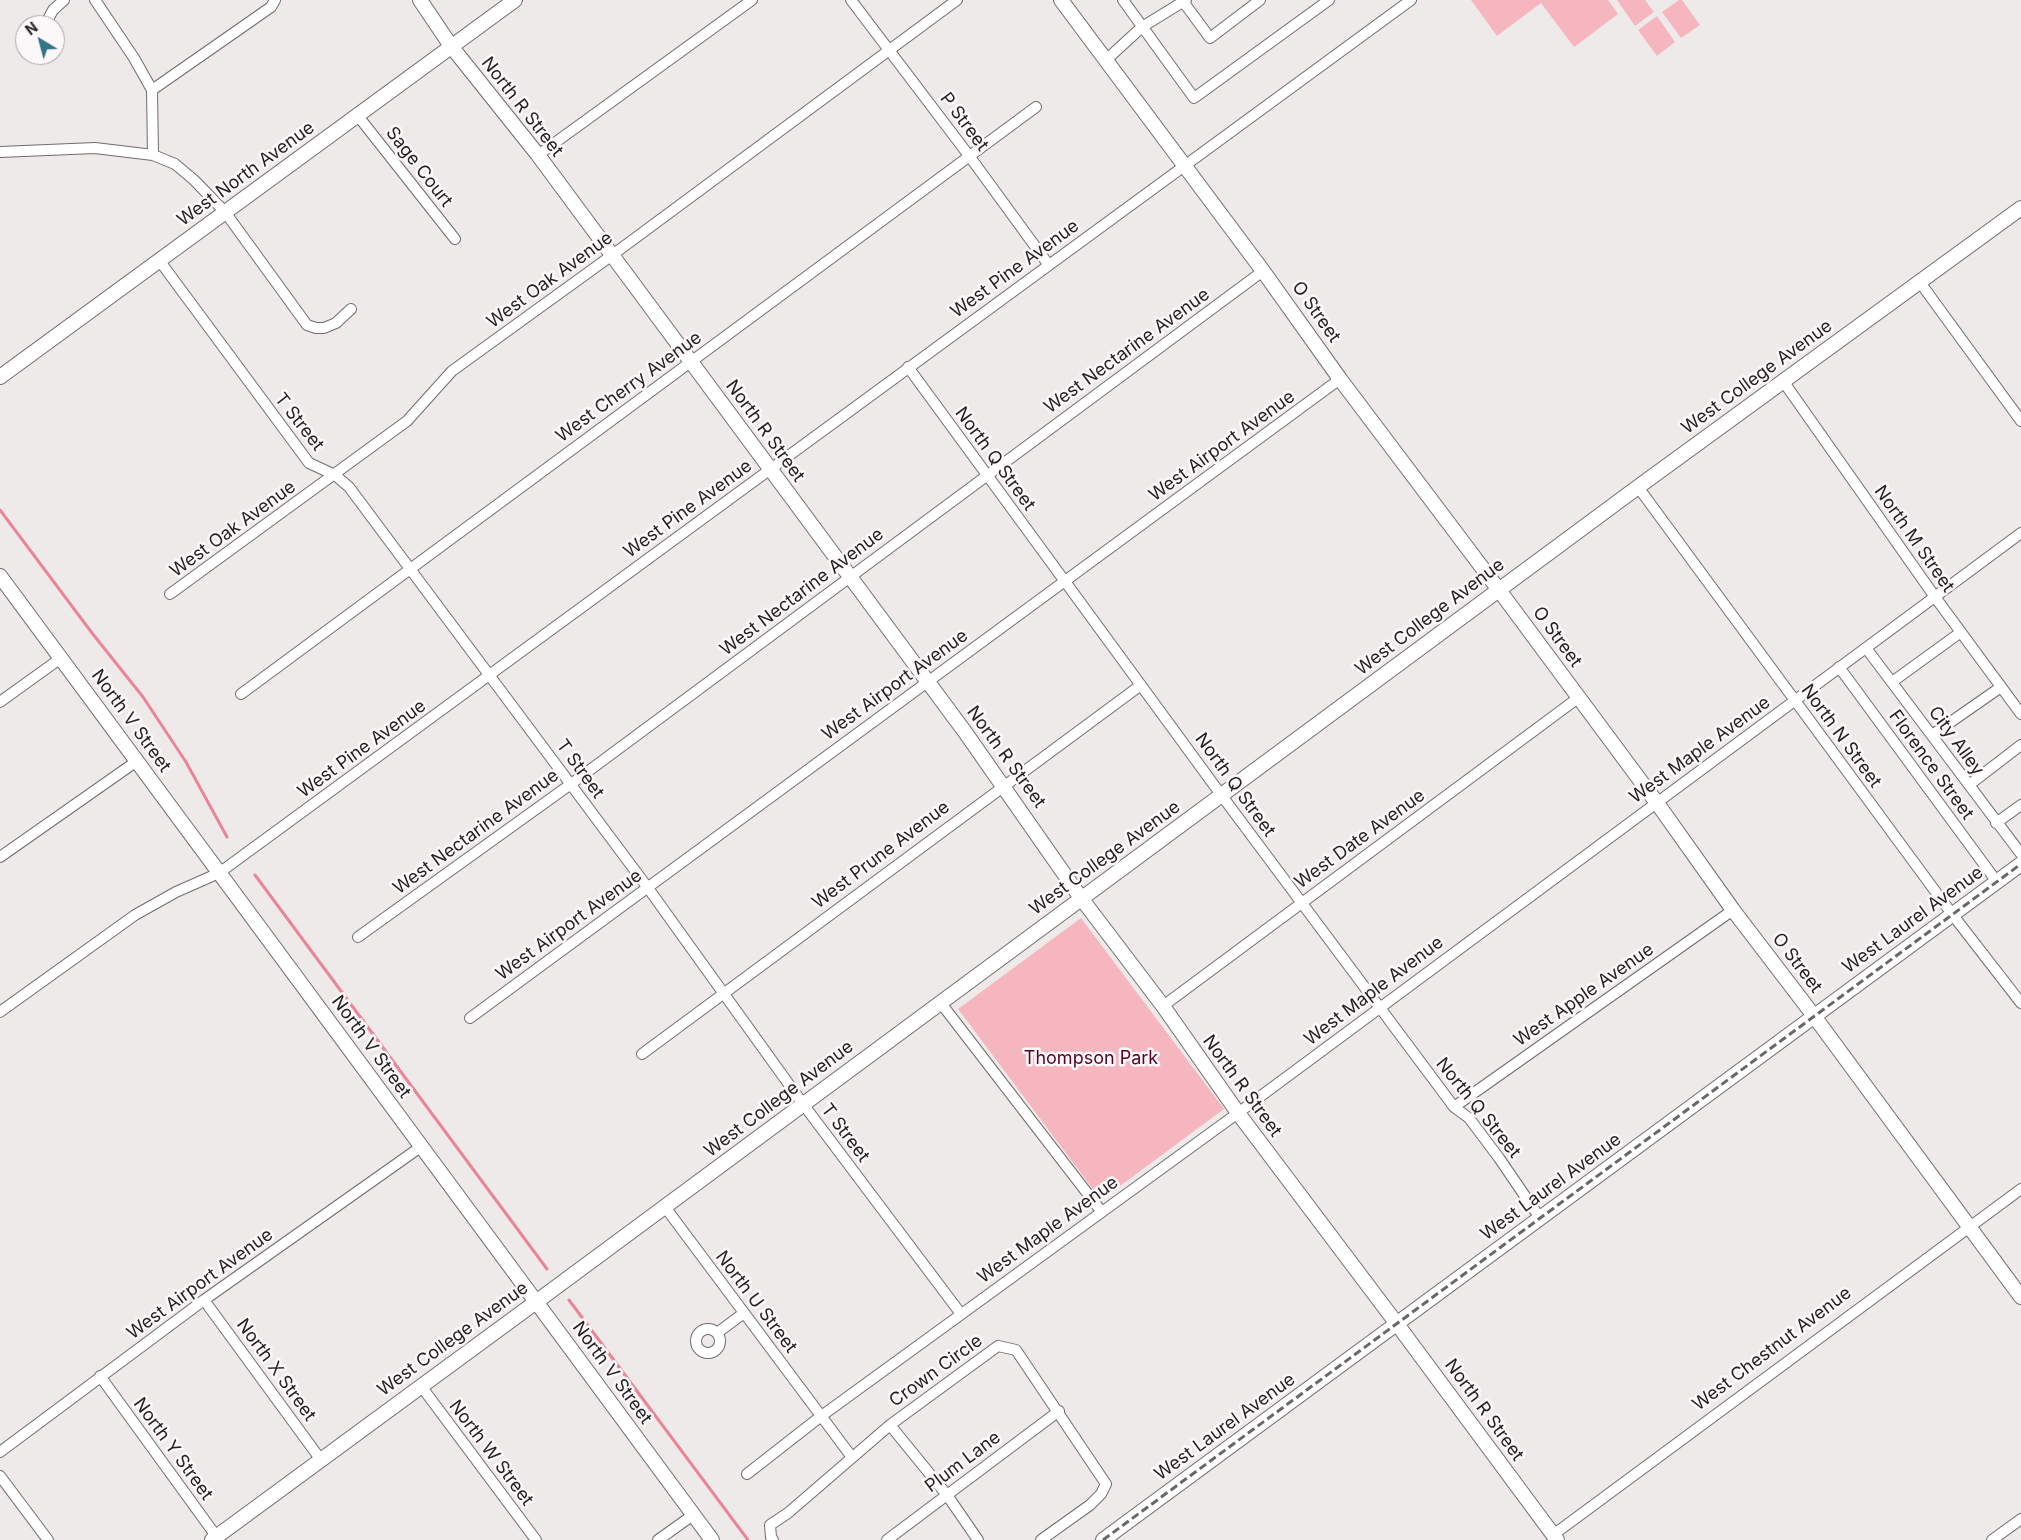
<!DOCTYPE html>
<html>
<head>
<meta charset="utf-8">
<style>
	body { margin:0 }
	#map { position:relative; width:2021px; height:1540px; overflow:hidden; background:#efeaea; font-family:Inter,sans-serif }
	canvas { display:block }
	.north { position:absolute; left:15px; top:15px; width:50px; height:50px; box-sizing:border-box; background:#fcf7f8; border:1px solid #a4a1a2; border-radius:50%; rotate:323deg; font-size:14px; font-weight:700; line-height:20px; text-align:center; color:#211f20 }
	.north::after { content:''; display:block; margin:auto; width:18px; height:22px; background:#337487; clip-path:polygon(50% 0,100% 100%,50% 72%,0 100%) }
</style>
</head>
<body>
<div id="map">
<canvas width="2021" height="1540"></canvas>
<div class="north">N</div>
</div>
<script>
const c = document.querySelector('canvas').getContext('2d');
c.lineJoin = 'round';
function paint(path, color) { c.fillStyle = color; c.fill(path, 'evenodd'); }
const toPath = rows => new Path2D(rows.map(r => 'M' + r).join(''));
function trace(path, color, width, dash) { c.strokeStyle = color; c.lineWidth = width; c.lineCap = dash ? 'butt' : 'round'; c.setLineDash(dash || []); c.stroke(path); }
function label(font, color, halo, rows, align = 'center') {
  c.font = font + ' Inter,sans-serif'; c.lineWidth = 5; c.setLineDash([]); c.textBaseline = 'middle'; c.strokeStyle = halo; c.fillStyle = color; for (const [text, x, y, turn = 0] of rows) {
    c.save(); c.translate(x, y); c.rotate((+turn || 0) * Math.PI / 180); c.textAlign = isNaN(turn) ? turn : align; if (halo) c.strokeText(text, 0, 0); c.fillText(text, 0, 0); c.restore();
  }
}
paint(toPath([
	[1471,0,1608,0,1618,14,1574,47,1541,3,1497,36],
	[1617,0,1645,0,1654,12,1635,26],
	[1679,0,1682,0,1700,25,1681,38,1662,12],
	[1657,16,1675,42,1657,56,1638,30],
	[1081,918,1224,1109,1101,1200,958,1009]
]), '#f6b6bf');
trace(toPath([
	[0,510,92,633,143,697,186,762,227,837],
	[255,875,547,1269],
	[569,1300,748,1540]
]), '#e98597', 3);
const street = toPath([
	[95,0,134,58,152,90,153,155],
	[851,0,970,157,1048,264],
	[1123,0,1194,98,1329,0],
	[1182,0,1210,38,1260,0],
	[45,25,53,10,64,0],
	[1106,60,1142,27,1186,0],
	[152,90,271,7,275,0],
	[358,116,455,239],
	[0,152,95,148,153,155,175,164,194,180,225,212,307,325,316,328,324,328,336,323,351,309],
	[538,155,752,0],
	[159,260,309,463,335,475,349,487,648,888,803,1104,961,1314],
	[1919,281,2021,421],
	[908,367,1222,796,1454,1107,1469,1118,1499,1158,1540,1218],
	[1783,381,1935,597,2021,714],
	[1638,487,1952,914,2021,1003],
	[170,594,407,421,452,371,611,256,957,0],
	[1866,648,2021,854],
	[1839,667,1997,882],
	[1892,682,1961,632],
	[241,694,1036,107],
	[0,702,61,658],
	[1932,735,2001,687],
	[1969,785,2021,745],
	[1996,823,2021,805],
	[0,857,137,761],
	[358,937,571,784,1263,271],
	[940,1002,1101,1211],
	[1163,1006,1578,698],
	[0,1012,135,915,176,892,219,873,1411,0],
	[470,1018,1340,379],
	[642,1054,1141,685],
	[1454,1107,1733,910],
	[665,1207,851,1456],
	[204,1300,321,1460],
	'696 1341a12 12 0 1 1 24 0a12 12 0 1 1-24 0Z',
	[717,1333,744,1313],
	[100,1376,219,1540],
	[421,1386,536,1540],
	[890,1425,947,1495,978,1540],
	[0,1452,204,1300,422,1146],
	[747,1474,820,1417,1238,1113,2021,533],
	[0,1476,48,1540],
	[1553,1535,2021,1189],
	[658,1540,693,1515],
	[773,1540,771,1537,770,1525,788,1513,890,1425,998,1346,1016,1350,1106,1484,1101,1494,1090,1505,1041,1540],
	[887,1540,1059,1411],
	[1992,1540,2021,1519]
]);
const secondary = toPath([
	[420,0,451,46,538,155,965,732,1081,898,1163,1006,1238,1113,1397,1324,1557,1540],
	[1061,0,1263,271,1340,379,1499,590,1657,803,1733,910,1814,1016,2021,1297],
	[0,377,515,0],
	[0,576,712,1540],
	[212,1540,536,1302,1638,487,2021,208],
	[1103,1540,2021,864]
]);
trace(street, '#706c6d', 12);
trace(secondary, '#706c6d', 16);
trace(street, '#fff', 10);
trace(secondary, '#fff', 14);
trace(toPath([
	[1103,1540,2021,864]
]), '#6a6767', 3, [8, 4]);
label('18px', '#211f20', '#fcf7f8', [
	["North R Street",522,107,52],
	["P Street",964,122,53],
	["Sage Court",419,167,52],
	["West North Avenue",246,174,-36],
	["West Pine Avenue",1015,269,-36],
	["West Oak Avenue",550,280,-36],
	["O Street",1316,312,55],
	["West Nectarine Avenue",1127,351,-36],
	["West College Avenue",1757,377,-36],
	["West Cherry Avenue",629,387,-36],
	["T Street",299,422,52],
	["North R Street",765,431,54],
	["West Airport Avenue",1222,446,-36],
	["North Q Street",995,459,54],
	["West Pine Avenue",688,509,-36],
	["West Oak Avenue",233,529,-36],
	["North M Street",1914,539,55],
	["West Nectarine Avenue",802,592,-37],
	["West College Avenue",1430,617,-37],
	["O Street",1557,637,54],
	["West Airport Avenue",895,685,-36],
	["North V Street",131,721,54],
	["North N Street",1841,736,54],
	["City Alley",1956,741,54],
	["West Pine Avenue",362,749,-36],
	["West Maple Avenue",1700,750,-36],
	["North R Street",1006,757,54],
	["Florence Street",1931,765,54],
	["T Street",580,769,54],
	["North Q Street",1235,785,54],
	["West Nectarine Avenue",476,832,-36],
	["West Date Avenue",1360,839,-36],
	["West Prune Avenue",881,855,-37],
	["West College Avenue",1105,858,-36],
	["West Laurel Avenue",1913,920,-36],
	["West Airport Avenue",569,925,-36],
	["O Street",1797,963,53],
	["West Maple Avenue",1374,991,-37],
	["West Apple Avenue",1584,995,-35],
	["North V Street",371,1047,54],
	["North R Street",1242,1086,54],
	["West College Avenue",779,1099,-37],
	["North Q Street",1478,1108,51],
	["T Street",845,1133,53],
	["West Laurel Avenue",1551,1187,-36],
	["West Maple Avenue",1048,1230,-36],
	["West Airport Avenue",200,1284,-36],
	["North U Street",756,1302,53],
	["West College Avenue",453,1339,-36],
	["West Chestnut Avenue",1772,1349,-37],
	["North X Street",276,1370,54],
	["Crown Circle",936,1371,-36],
	["North V Street",612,1373,54],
	["North R Street",1484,1410,54],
	["West Laurel Avenue",1225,1427,-36],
	["North Y Street",173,1449,54],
	["North W Street",491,1453,53],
	["Plum Lane",963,1462,-37]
]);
label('18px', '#5b0020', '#fcf7f8', [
	["Thompson Park",1091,1059]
]);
</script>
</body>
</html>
